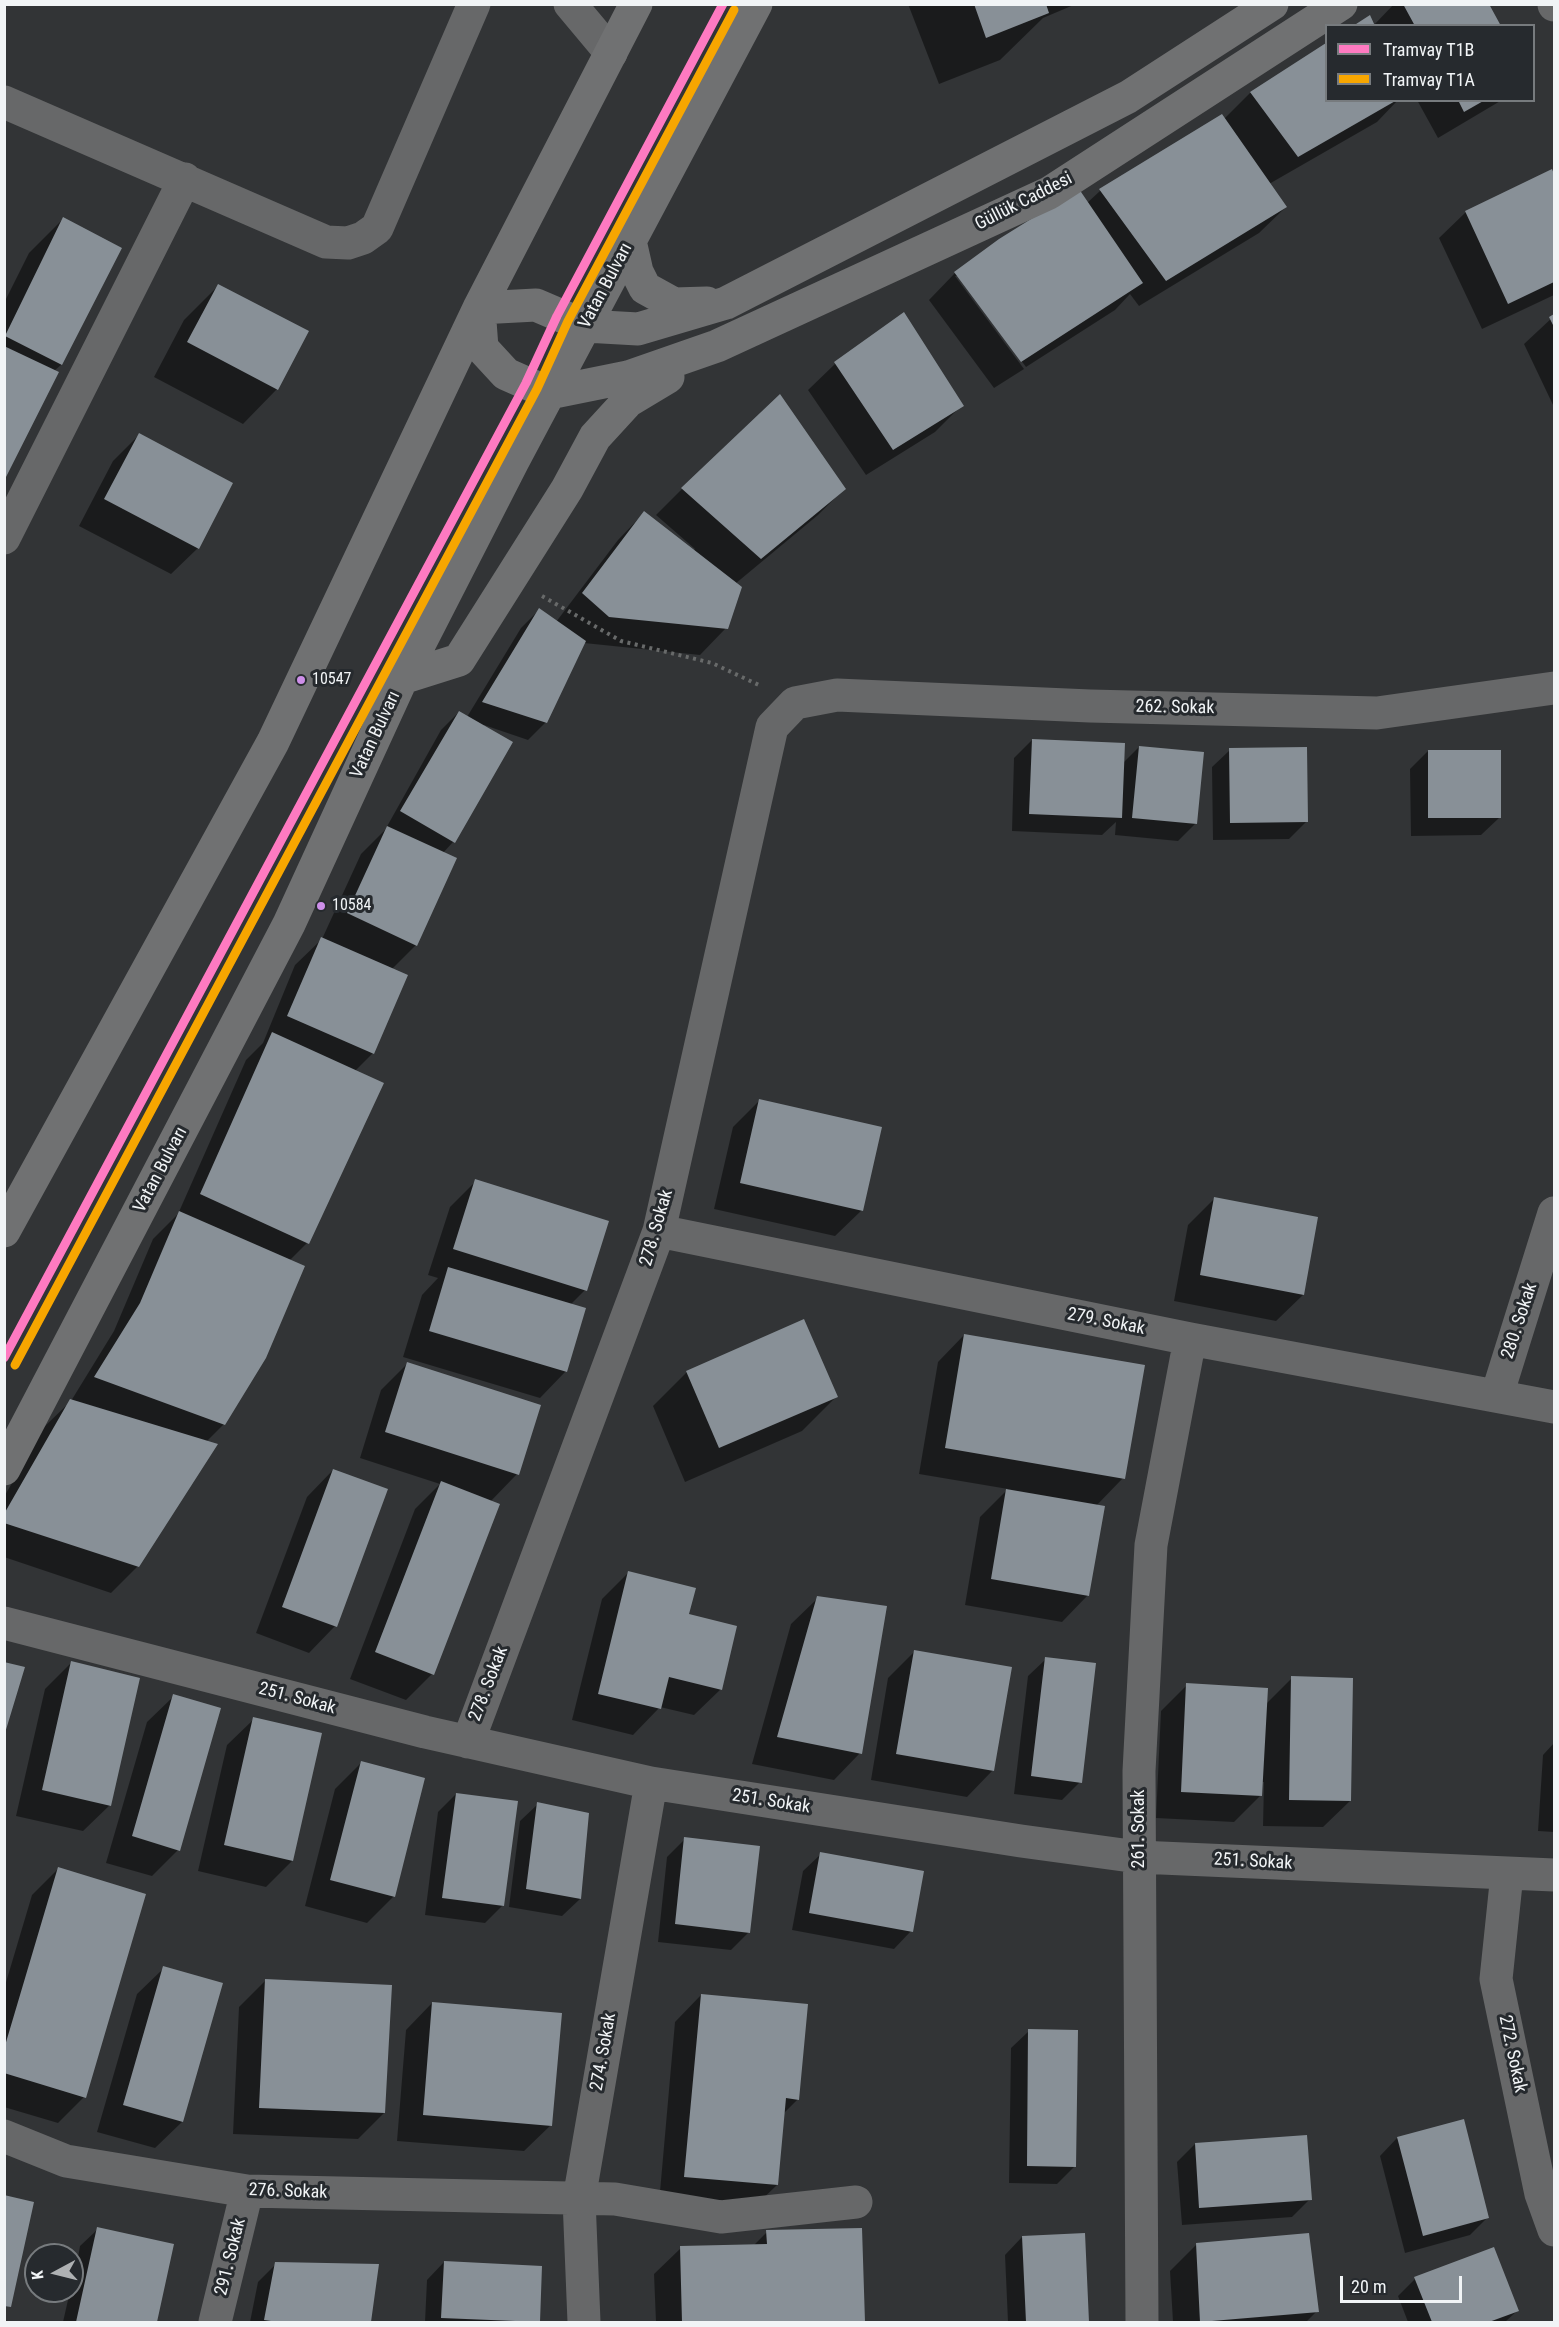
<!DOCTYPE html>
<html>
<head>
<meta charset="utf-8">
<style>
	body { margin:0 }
	#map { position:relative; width:1559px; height:2327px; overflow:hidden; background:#323436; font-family:"Roboto Condensed",sans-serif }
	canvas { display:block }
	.frame { position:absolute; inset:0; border:6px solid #f1f4f6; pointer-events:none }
	.legend { position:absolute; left:1325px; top:24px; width:210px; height:78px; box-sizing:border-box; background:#262a2e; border:2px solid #777b7e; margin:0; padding:8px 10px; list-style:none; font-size:18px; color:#f1f4f6 }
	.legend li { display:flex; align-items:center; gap:12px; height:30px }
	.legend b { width:30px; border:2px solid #777b7e }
	.north { position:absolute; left:24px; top:2243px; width:60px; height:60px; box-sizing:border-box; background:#262a2e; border:2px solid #777b7e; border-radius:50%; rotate:263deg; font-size:16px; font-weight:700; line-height:24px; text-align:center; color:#f1f4f6 }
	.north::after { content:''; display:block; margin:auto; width:21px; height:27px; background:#aeb1b3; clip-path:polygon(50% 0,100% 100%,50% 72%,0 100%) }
	.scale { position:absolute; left:1340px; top:2276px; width:122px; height:27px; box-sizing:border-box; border:3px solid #f1f4f6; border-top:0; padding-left:8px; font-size:18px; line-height:21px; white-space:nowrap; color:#f1f4f6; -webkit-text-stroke:4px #262a2e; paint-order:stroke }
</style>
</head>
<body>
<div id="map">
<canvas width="1559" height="2327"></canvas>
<div class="frame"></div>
<ul class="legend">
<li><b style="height:8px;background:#fe7ac1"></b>Tramvay T1B</li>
<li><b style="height:8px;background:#f7a600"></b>Tramvay T1A</li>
</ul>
<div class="north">K</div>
<div class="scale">20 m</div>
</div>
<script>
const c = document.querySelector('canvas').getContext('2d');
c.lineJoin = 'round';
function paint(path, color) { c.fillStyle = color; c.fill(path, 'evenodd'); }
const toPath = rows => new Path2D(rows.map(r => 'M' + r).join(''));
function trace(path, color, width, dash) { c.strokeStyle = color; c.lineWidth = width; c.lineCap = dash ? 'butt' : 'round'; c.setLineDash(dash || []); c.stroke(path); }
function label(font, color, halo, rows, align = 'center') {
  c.font = font + ' "Roboto Condensed",sans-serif'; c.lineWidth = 6; c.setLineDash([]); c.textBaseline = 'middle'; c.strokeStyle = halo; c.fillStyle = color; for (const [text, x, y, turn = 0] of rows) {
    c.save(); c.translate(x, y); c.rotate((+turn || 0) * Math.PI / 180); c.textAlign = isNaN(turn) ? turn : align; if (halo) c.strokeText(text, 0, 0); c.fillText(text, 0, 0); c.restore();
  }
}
paint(toPath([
	[908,4,1076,4,1043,18,1000,60,939,84],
	[1394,4,1488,4,1499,26,1373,26],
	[1326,44,1326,100,1398,100,1377,122,1269,184,1286,207,1259,233,1139,306,1130,294,1115,310,1026,367,958,276,955,276,1024,369,994,388,929,300,955,273,1000,241,1087,203,1100,191,1222,116,1224,119,1250,93],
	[1417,100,1502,100,1438,138],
	[1552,171,1554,178,1554,295,1482,329,1439,238,1466,212],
	[63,219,120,249,61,365,54,371,4,477,4,303,29,253],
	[218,286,307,331,277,389,243,424,154,377,184,320],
	[903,314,962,405,935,432,866,475,808,390,835,364],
	[1554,316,1554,407,1524,344],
	[139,435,198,548,171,574,79,526,113,461],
	[682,489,844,489,818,515,735,584,726,628,700,655,584,643,546,722,528,740,484,725,453,842,443,853,416,945,392,969,373,1053,355,1071,307,1243,289,1261,224,1424,206,1442,138,1566,111,1593,4,1557,4,1497,44,1427,71,1401,114,1331,153,1239,178,1214,246,1060,263,1043,295,965,322,939,361,854,385,830,441,730,459,712,467,717,521,628,539,610,556,622,618,540,644,513,693,551,695,549,656,515],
	[1032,740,1122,764,1139,747,1196,823,1178,841,1115,835,1116,822,1102,835,1012,831,1014,758],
	[1230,750,1306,822,1289,839,1213,840,1212,767],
	[1428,751,1499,818,1481,835,1411,836,1410,769],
	[759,1101,862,1210,835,1236,714,1209,733,1127],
	[476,1181,585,1290,570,1305,566,1371,540,1398,403,1357,422,1295,438,1278,428,1275,450,1207],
	[1214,1199,1303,1295,1276,1321,1174,1301,1188,1225],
	[964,1335,1123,1478,1096,1506,1088,1595,1062,1622,965,1605,980,1517,1008,1489,919,1474,938,1362],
	[407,1364,517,1474,490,1502,432,1674,406,1700,350,1679,415,1509,440,1484,360,1458,381,1390],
	[687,1372,837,1396,802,1431,685,1482,653,1406],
	[333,1470,335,1626,309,1653,256,1633,307,1497],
	[628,1573,688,1615,721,1689,694,1715,660,1707,633,1735,572,1720,602,1599],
	[818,1598,860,1753,834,1780,752,1764,791,1624],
	[915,1651,993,1770,967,1797,871,1780,888,1678],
	[1046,1659,1080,1782,1062,1800,1014,1794,1028,1676],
	[71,1663,110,1805,83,1831,16,1816,45,1689],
	[1292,1678,1350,1801,1323,1827,1263,1826,1264,1782,1261,1782,1261,1795,1234,1822,1156,1818,1161,1711,1187,1685,1266,1704],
	[174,1696,178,1850,152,1876,106,1863,147,1722],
	[254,1719,292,1861,266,1887,198,1871,227,1745],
	[1554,1743,1554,1832,1538,1831,1543,1755],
	[361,1763,394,1896,367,1923,305,1906,335,1789],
	[456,1794,503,1905,485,1923,425,1915,438,1812],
	[538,1804,580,1899,562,1916,509,1907,520,1821],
	[685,1839,749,1932,731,1950,658,1942,667,1857],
	[821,1854,911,1931,894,1949,792,1930,803,1871],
	[58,1869,84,2097,58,2123,4,2107,4,1989,32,1895],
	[164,1968,182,2122,155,2148,97,2132,137,1994],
	[265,1981,384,2113,358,2139,233,2134,239,2007],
	[701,1995,798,2099,783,2114,777,2185,750,2211,659,2203,675,2022],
	[432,2003,551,2125,524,2151,397,2141,406,2030],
	[1029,2031,1075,2166,1057,2184,1009,2183,1011,2048],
	[1397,2138,1488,2217,1470,2235,1405,2253,1380,2156],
	[1195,2144,1310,2199,1292,2217,1182,2225,1177,2162],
	[98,2229,172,2245,155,2322,63,2322,70,2291,72,2291,80,2246],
	[861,2229,863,2322,656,2322,654,2274,681,2248,753,2246,767,2232],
	[1083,2235,1088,2322,1008,2322,1005,2255,1022,2237],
	[1197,2244,1317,2311,1306,2322,1173,2322,1170,2271],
	[444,2262,538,2322,425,2322,427,2280],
	[276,2264,377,2265,369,2322,250,2322,258,2282],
	[1415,2279,1517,2311,1505,2322,1408,2322,1398,2296]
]), '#0007');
paint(toPath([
	[974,4,1046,4,1049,13,986,38],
	[1403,4,1489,4,1501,26,1415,26],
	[1370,15,1375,26,1353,26],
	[1326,43,1326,100,1397,100,1298,157,1250,92],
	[1458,100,1485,100,1464,112],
	[1222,114,1287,207,1166,281,1099,189],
	[1552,169,1554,174,1554,282,1508,304,1465,211],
	[1079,189,1143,283,1021,362,954,272,999,239],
	[63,217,122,248,62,365,5,336],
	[218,284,309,331,278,390,187,342],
	[904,312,964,406,893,450,834,362],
	[1554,314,1554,327,1549,317],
	[4,346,59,372,4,481],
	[780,394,846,489,761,559,681,488],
	[139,433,233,483,199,549,104,499],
	[644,511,742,587,728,629,609,617,582,593],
	[539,608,586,641,547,723,482,702],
	[459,711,513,742,455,843,400,811],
	[1032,739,1125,743,1122,818,1029,814],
	[1139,746,1204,752,1197,824,1132,818],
	[1307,747,1308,822,1230,823,1229,748],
	[1428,750,1501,750,1501,818,1428,818],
	[387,826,457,858,417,946,347,913],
	[321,937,408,975,374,1054,287,1016],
	[272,1032,384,1083,309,1244,200,1194],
	[759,1099,882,1127,863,1211,740,1183],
	[475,1179,609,1221,587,1291,453,1249],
	[1214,1197,1318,1217,1304,1295,1200,1275],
	[179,1211,305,1266,266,1358,225,1425,94,1377,140,1303],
	[448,1267,586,1308,567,1372,429,1331],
	[804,1319,838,1397,719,1448,686,1371],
	[964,1334,1145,1365,1125,1479,945,1448],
	[407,1362,541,1405,519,1475,385,1432],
	[70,1399,218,1444,139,1567,4,1523,4,1514],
	[333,1469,388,1489,337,1627,282,1607],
	[441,1481,500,1504,434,1675,375,1652],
	[1006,1489,1105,1506,1089,1596,991,1579],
	[628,1571,696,1588,689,1614,737,1626,722,1690,669,1677,661,1709,598,1694],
	[817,1596,887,1606,862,1754,777,1737],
	[914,1650,1012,1667,994,1771,896,1754],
	[1045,1657,1096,1663,1082,1783,1031,1776],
	[71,1661,140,1678,111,1806,42,1790],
	[4,1662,25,1667,5,1733,4,1733],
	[1291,1676,1353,1678,1351,1801,1289,1800],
	[1186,1683,1268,1688,1262,1796,1181,1792],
	[173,1694,221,1708,180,1851,132,1836],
	[253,1717,322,1733,293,1861,224,1845],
	[361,1761,425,1778,395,1897,330,1880],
	[456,1793,518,1801,504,1906,442,1898],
	[537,1802,589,1813,581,1899,526,1889],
	[684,1837,760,1846,750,1933,675,1924],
	[820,1852,924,1871,913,1932,809,1913],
	[58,1867,146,1894,86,2098,4,2073,4,2049],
	[163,1966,223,1983,183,2122,123,2105],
	[265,1979,392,1985,385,2113,259,2108],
	[701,1994,808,2004,799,2100,786,2098,778,2185,684,2177],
	[432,2002,562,2013,552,2126,423,2115],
	[1028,2029,1078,2030,1076,2167,1027,2166],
	[1464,2119,1489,2218,1423,2236,1397,2137],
	[1307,2135,1312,2200,1199,2208,1195,2143],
	[4,2195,34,2202,11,2307,4,2306],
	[97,2227,174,2244,157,2322,76,2322],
	[862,2228,865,2322,682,2322,680,2246,767,2244,766,2230],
	[1085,2233,1089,2322,1026,2322,1022,2236],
	[1309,2233,1319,2312,1200,2322,1196,2243],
	[1494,2247,1519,2311,1489,2322,1432,2322,1414,2277],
	[444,2261,542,2266,540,2322,441,2318],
	[275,2262,379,2264,371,2322,278,2322,264,2320]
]), '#889097');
trace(toPath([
	[542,596,621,641,712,663,761,686]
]), '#686a6a', 4, [3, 4.5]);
trace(toPath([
	[570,4,611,53],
	[1554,4,1554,5],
	[4,102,326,242,348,243,363,238,377,228,474,4],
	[4,538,185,179],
	[659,1231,1190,1339,1554,1407],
	[1497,1395,1554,1213],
	[4,1623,425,1732,651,1783,1021,1841,1138,1857,1554,1875],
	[468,1742,659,1231,772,727,795,703,837,695,1090,706,1377,713,1554,688],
	[1507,1874,1496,1979,1541,2194,1554,2230],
	[4,2136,66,2161,247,2191,615,2199,721,2217,856,2202],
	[215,2322,247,2191],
	[584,2322,579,2199,651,1783],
	[1142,2322,1139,1771,1151,1545,1190,1339]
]), '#676869', 33);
trace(toPath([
	[630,241,637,272,645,288,674,304,707,303],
	[479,308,482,348,506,374,549,393,628,377,717,346,1049,193,1341,4],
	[479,308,536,305,585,326,638,329,726,303,1128,97,1272,4],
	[402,678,459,660,567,489,595,437,628,401,668,377],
	[4,1231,273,742,479,308,636,4],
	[4,1469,289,924,402,678,513,461,756,4]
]), '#707172', 33);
trace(toPath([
	[4,1358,526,383,557,316,723,4]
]), '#fe7ac1', 9);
trace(toPath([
	[15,1365,537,389,568,321,734,10]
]), '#f7a600', 9);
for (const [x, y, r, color] of [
	[301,680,5,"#ce8fe9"],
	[321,906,5,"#ce8fe9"]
]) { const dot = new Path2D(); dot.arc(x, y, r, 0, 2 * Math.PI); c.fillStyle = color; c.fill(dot); trace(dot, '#262a2e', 2); }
label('16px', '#f1f4f6', '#262a2e', [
	["10547",312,680],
	["10584",332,906]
], 'left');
label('18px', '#f1f4f6', '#262a2e', [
	["Güllük Caddesi",1024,202,-27],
	["Vatan Bulvarı",606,286,-62],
	["262. Sokak",1175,708,1],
	["Vatan Bulvarı",376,735,-65],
	["Vatan Bulvarı",161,1170,-62],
	["278. Sokak",657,1228,-74],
	["280. Sokak",1520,1321,-72],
	["279. Sokak",1106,1322,11],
	["278. Sokak",489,1684,-69],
	["251. Sokak",297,1699,15],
	["251. Sokak",771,1802,9],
	["261. Sokak",1139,1829,-90],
	["251. Sokak",1253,1862,3],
	["274. Sokak",604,2052,-80],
	["272. Sokak",1512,2054,78],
	["276. Sokak",288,2192,2],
	["291. Sokak",231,2257,-76]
]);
</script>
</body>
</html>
